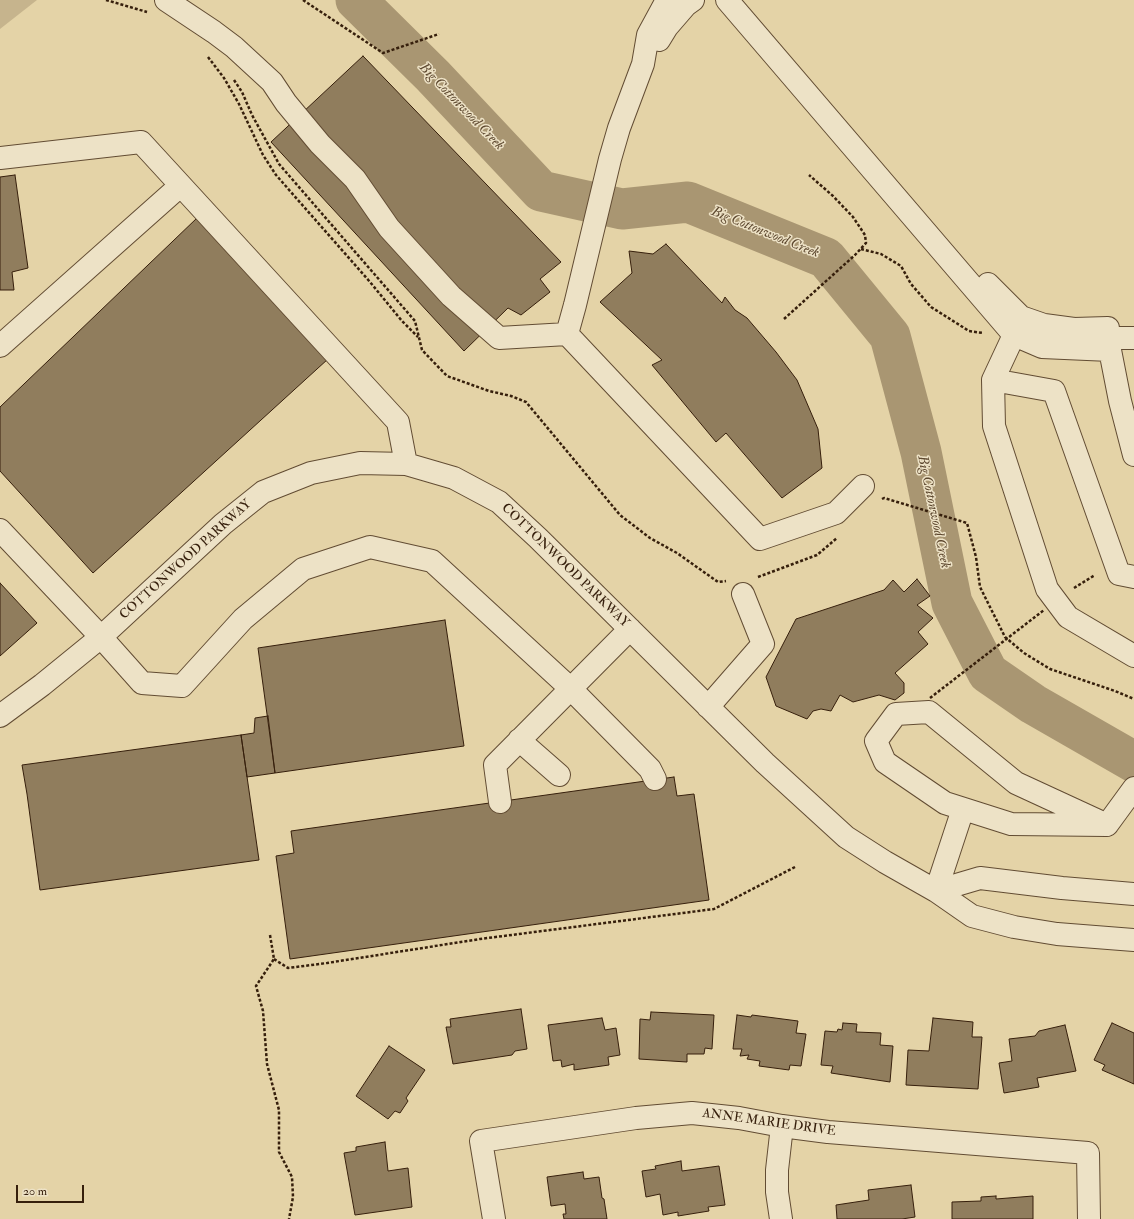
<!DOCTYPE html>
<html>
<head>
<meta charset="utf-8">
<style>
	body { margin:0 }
	#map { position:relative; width:1134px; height:1219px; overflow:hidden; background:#e4d3a7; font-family:"IM FELL Double Pica",serif }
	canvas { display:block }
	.scale { position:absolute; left:16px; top:1185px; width:68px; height:18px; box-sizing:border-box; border:2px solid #361f0c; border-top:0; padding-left:5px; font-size:12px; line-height:14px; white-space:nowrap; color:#361f0c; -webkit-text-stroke:3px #ede2c6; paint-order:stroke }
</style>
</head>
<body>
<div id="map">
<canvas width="1134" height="1219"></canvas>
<div class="scale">20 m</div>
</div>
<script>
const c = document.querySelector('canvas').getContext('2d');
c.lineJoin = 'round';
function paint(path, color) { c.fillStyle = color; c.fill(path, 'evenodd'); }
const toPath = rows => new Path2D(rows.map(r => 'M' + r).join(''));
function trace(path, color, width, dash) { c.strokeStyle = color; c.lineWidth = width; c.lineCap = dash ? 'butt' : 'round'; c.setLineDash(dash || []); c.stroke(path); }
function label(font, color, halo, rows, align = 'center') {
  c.font = font + ' "IM FELL Double Pica",serif'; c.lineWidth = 3; c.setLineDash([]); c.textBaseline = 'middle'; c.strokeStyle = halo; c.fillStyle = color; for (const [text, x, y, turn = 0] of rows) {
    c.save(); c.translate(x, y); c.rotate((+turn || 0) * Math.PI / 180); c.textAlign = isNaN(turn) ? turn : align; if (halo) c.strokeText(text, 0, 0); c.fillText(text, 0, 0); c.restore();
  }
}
paint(toPath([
	[0,0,37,0,0,29]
]), '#c6b48d');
trace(toPath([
	[356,0,433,76,541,191,622,209,688,202,826,258,890,336,921,452,952,603,988,673,1033,704,1134,762]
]), '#a99672', 41);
const building = toPath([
	[363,56,561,262,540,279,550,292,521,315,508,308,464,351,271,142,363,56],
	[15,175,28,268,12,272,14,290,0,290,0,177,15,175],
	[197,218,328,359,93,573,0,471,0,407,197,218],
	[666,244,722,303,725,297,735,310,747,318,776,352,797,380,818,429,822,468,782,498,726,433,716,442,652,365,662,360,600,302,632,273,629,251,653,254,666,244],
	[917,579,930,596,917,605,933,618,918,632,928,644,895,673,904,683,904,693,895,700,879,695,853,702,840,695,831,711,821,709,813,711,807,719,776,706,766,677,796,619,884,590,893,580,904,592,917,579],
	[0,583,37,623,0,656,0,583],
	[445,620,464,746,275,773,258,648,445,620],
	[268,716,275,773,247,777,241,735,254,733,255,718,268,716],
	[241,735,259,860,40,890,27,794,22,765,241,735],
	[674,777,677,796,694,794,709,900,290,959,276,856,294,853,291,831,674,777],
	[521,1009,527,1049,515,1051,512,1055,453,1064,446,1027,451,1027,450,1019,521,1009],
	[651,1012,714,1015,712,1049,705,1048,704,1054,687,1054,687,1062,639,1059,640,1019,650,1020,651,1012],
	[737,1015,751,1017,752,1015,798,1021,796,1033,806,1034,801,1066,790,1065,789,1070,759,1066,760,1061,747,1059,749,1055,740,1056,742,1049,733,1049,737,1015],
	[602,1018,605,1030,616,1028,620,1055,608,1057,609,1065,574,1070,574,1064,562,1067,561,1060,553,1061,548,1025,602,1018],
	[933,1018,973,1022,972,1037,982,1037,978,1089,906,1085,908,1050,929,1051,933,1018],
	[843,1023,857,1024,856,1032,881,1033,880,1045,893,1046,890,1082,831,1073,833,1066,821,1065,825,1031,837,1032,838,1029,842,1030,843,1023],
	[1112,1023,1134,1033,1134,1084,1102,1070,1105,1065,1094,1060,1112,1023],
	[1065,1025,1076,1071,1037,1078,1039,1087,1004,1093,999,1063,1012,1061,1009,1039,1035,1036,1039,1031,1065,1025],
	[389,1046,425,1070,406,1098,408,1101,400,1113,395,1111,388,1119,356,1096,389,1046],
	[385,1142,388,1171,408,1168,412,1207,355,1215,344,1153,356,1151,356,1147,385,1142],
	[681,1161,682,1171,719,1166,725,1205,708,1207,709,1211,678,1216,678,1212,663,1215,660,1194,646,1197,642,1171,656,1169,655,1166,681,1161],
	[583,1172,584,1179,599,1177,602,1198,604,1199,607,1219,564,1219,563,1214,566,1214,565,1204,551,1206,547,1177,583,1172],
	[911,1185,915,1217,902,1219,837,1219,836,1205,869,1200,868,1190,911,1185],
	[996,1196,996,1199,1033,1196,1033,1219,952,1219,952,1202,981,1201,981,1197,996,1196]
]);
paint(building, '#907d5d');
trace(building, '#361f0c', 1);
const minor = toPath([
	[166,0,214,32,234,47,272,82,286,103,320,144,355,179,389,228,451,296,499,338,567,334,760,539,836,513,863,486],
	[727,0,1014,335,1042,347,1110,350,1120,401,1134,455],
	[659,40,667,27,686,5,693,0],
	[0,158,141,142,398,422,406,464],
	[988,284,1021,317,1044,325,1074,329,1108,328],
	[567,334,575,305,610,159,619,128,643,64,648,35,667,0],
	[1014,335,993,380,994,426,1047,589,1068,617,1134,656],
	[1109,338,1134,338],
	[0,346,180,186],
	[993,380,1054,391,1119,574,1134,577],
	[0,530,101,637,142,683,182,686,243,619,303,569,370,547,432,561,570,688,650,769,655,779],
	[708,707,763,644,743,594],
	[0,716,42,685,101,637,223,524,263,492,311,473,360,463,406,464,454,478,499,502,538,538,765,763,846,837,885,862,936,891,972,916,1014,927,1057,934,1134,940],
	[519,740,559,775],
	[500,802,495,765,630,629],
	[1107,825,1011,824,945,803,885,762,876,741,896,714,929,712,1016,783,1107,825,1134,788],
	[936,891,980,878,1062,888,1134,894],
	[936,891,963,809],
	[494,1219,481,1141,636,1118,692,1113,739,1118,782,1126,828,1132,1088,1153,1089,1219],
	[781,1219,777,1192,777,1170,782,1126]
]);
trace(minor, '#624c33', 24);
trace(toPath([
	[106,0,147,12],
	[303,0,383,53,439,34],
	[208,57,224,78,239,104,263,155,276,175,370,282,402,321,418,337],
	[234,80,242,92,252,115,279,164,415,321,422,350,447,376,489,391,511,396,526,402,620,515,650,538,677,553,718,582,726,581],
	[861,249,881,254,901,266,911,284,931,307,969,331,983,333],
	[784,319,855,255,866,243,865,235,853,217,833,196,809,175],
	[882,499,884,498,967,523,976,557,980,587,1005,637,1024,653,1050,669,1115,691,1134,699],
	[758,577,817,555,837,538],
	[1074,588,1095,575],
	[270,935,274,959,256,986,263,1011,267,1064,279,1110,279,1152,292,1177,293,1197,289,1219],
	[274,959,288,968,327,963,480,939,714,909,795,867]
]), '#361f0c', 2.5, [3, 2]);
trace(minor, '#ede2c6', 22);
trace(toPath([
	[930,698,1044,610]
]), '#361f0c', 2.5, [3, 2]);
label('13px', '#361f0c', '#ede2c6', [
	["COTTONWOOD PARKWAY",186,560,-42],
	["COTTONWOOD PARKWAY",565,566,44],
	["ANNE MARIE DRIVE",769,1123,8]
]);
label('italic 14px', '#5e4930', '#ede2c6', [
	["Big Cottonwood Creek",461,107,46],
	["Big Cottonwood Creek",765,233,22],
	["Big Cottonwood Creek",933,512,78]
]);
</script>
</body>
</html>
